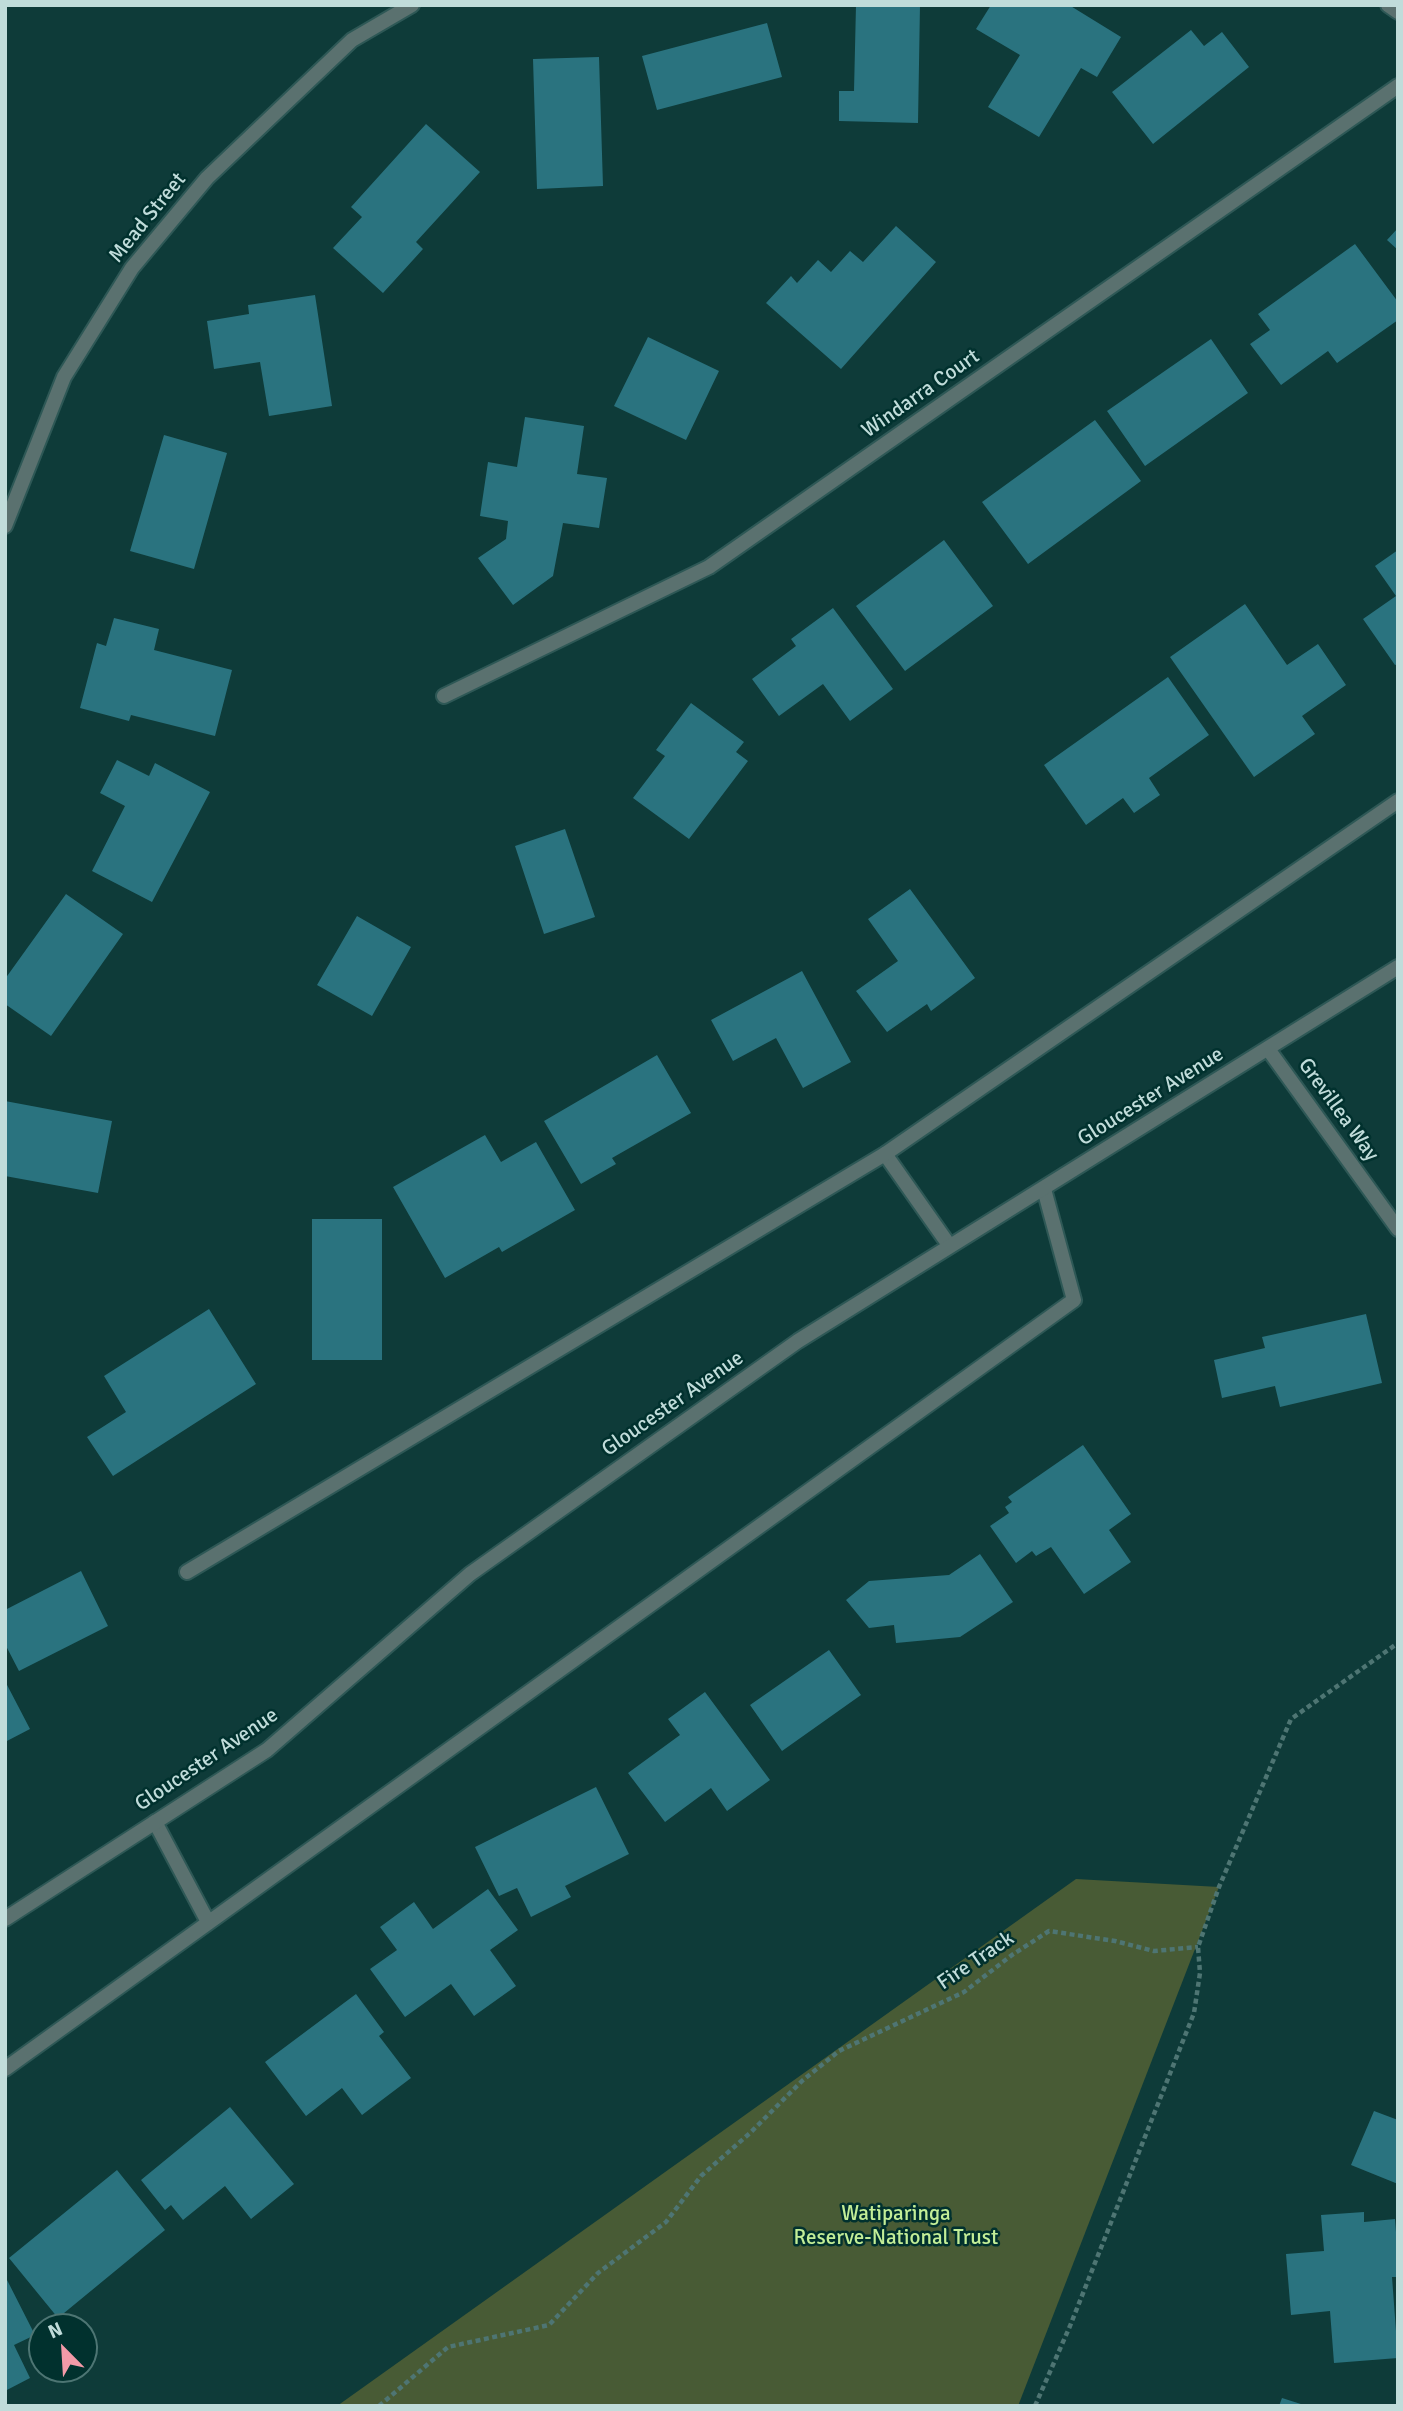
<!DOCTYPE html>
<html>
<head>
<meta charset="utf-8">
<style>
	body { margin:0 }
	#map { position:relative; width:1403px; height:2411px; overflow:hidden; background:#0e3b39; font-family:Signika,sans-serif }
	canvas { display:block }
	.frame { position:absolute; inset:0; border:7px solid #c0dcda; pointer-events:none }
	.north { position:absolute; left:28px; top:2313px; width:70px; height:70px; box-sizing:border-box; background:#01312e; border:2px solid #4d7573; border-radius:50%; rotate:336deg; font-size:19px; font-weight:700; line-height:28px; text-align:center; color:#c0dcda }
	.north::after { content:''; display:block; margin:auto; width:24px; height:32px; background:#f39aa8; clip-path:polygon(50% 0,100% 100%,50% 72%,0 100%) }
</style>
</head>
<body>
<div id="map">
<canvas width="1403" height="2411"></canvas>
<div class="frame"></div>
<div class="north">N</div>
</div>
<script>
const c = document.querySelector('canvas').getContext('2d');
c.lineJoin = 'round';
function paint(path, color) { c.fillStyle = color; c.fill(path, 'evenodd'); }
const toPath = rows => new Path2D(rows.map(r => 'M' + r).join(''));
function trace(path, color, width, dash) { c.strokeStyle = color; c.lineWidth = width; c.lineCap = dash ? 'butt' : 'round'; c.setLineDash(dash || []); c.stroke(path); }
function label(font, color, halo, rows, align = 'center') {
  c.font = font + ' Signika,sans-serif'; c.lineWidth = 5; c.setLineDash([]); c.textBaseline = 'middle'; c.strokeStyle = halo; c.fillStyle = color; for (const [text, x, y, turn = 0] of rows) {
    c.save(); c.translate(x, y); c.rotate((+turn || 0) * Math.PI / 180); c.textAlign = isNaN(turn) ? turn : align; if (halo) c.strokeText(text, 0, 0); c.fillText(text, 0, 0); c.restore();
  }
}
paint(toPath([
	[1076,1879,1219,1887,1018,2406,337,2406]
]), '#485b35');
paint(toPath([
	[856,5,920,5,918,123,839,121,839,91,854,91],
	[991,5,1069,5,1121,37,1097,77,1081,68,1039,137,988,107,1020,55,976,29],
	[767,23,782,77,657,110,642,56],
	[1191,30,1204,46,1222,32,1249,67,1153,144,1112,92],
	[599,57,603,186,537,189,533,59],
	[426,124,480,172,416,242,423,249,383,293,333,248,362,217,351,207],
	[896,226,936,262,841,369,766,303,791,276,797,283,818,260,831,272,850,251,863,262],
	[1398,228,1398,250,1387,240],
	[1355,244,1398,302,1398,320,1337,363,1328,351,1281,385,1250,344,1270,330,1258,314],
	[315,295,332,406,269,416,260,362,214,369,207,321,249,314,248,305],
	[648,337,719,371,686,440,614,406],
	[1211,339,1248,393,1145,466,1107,411],
	[525,417,584,426,577,474,607,478,599,528,563,523,553,576,513,605,478,558,506,539,508,521,480,516,488,462,517,467],
	[1095,420,1141,481,1028,564,982,502],
	[164,435,227,453,194,569,130,551],
	[944,540,993,606,905,671,856,606],
	[1398,550,1398,664,1395,665,1363,619,1396,596,1375,566],
	[1245,604,1287,665,1318,644,1346,685,1302,716,1315,734,1254,777,1170,657],
	[833,608,893,689,850,721,823,684,779,716,752,679,796,646,791,639],
	[114,618,159,629,154,650,232,670,215,736,131,715,129,721,80,708,97,643,106,646],
	[1168,677,1209,735,1149,778,1160,795,1134,813,1123,798,1086,825,1044,765],
	[691,703,744,742,736,752,748,761,689,839,633,798,665,756,656,750],
	[117,760,149,776,155,763,210,792,152,902,92,871,125,806,100,793],
	[565,829,595,917,544,934,515,846],
	[910,889,975,978,931,1011,927,1004,887,1032,856,991,898,961,868,919],
	[66,894,123,934,51,1036,5,1004,5,979],
	[357,916,411,947,372,1016,317,985],
	[802,971,851,1062,803,1088,776,1038,733,1061,711,1020],
	[657,1055,691,1113,612,1158,616,1164,581,1184,544,1121],
	[5,1101,112,1121,98,1193,5,1176],
	[485,1135,501,1162,536,1142,575,1210,502,1252,499,1247,445,1278,393,1187],
	[312,1219,382,1219,382,1360,312,1360],
	[209,1309,256,1384,113,1476,87,1437,126,1412,104,1376],
	[1366,1314,1382,1383,1280,1407,1275,1386,1222,1398,1214,1360,1265,1348,1262,1337],
	[1083,1445,1131,1514,1109,1530,1131,1562,1084,1594,1051,1547,1036,1556,1032,1551,1016,1563,990,1526,1009,1513,1005,1507,1012,1502,1008,1497],
	[980,1554,1013,1602,960,1637,896,1643,894,1625,869,1628,846,1600,869,1581,949,1575],
	[81,1571,108,1626,19,1671,5,1644,5,1610],
	[829,1650,861,1695,782,1751,750,1705],
	[5,1681,30,1729,5,1742],
	[705,1692,770,1780,727,1811,711,1788,665,1822,628,1773,680,1735,668,1719],
	[596,1787,629,1854,565,1886,571,1897,531,1917,517,1888,499,1896,475,1847],
	[488,1889,518,1930,490,1950,516,1986,474,2016,451,1984,405,2017,370,1969,397,1950,380,1927,414,1902,433,1929],
	[356,1994,384,2032,379,2036,411,2078,362,2115,342,2088,306,2116,265,2062],
	[230,2107,294,2184,251,2219,225,2186,183,2220,171,2205,165,2210,141,2180],
	[1374,2111,1398,2120,1398,2184,1351,2165],
	[117,2170,165,2230,58,2318,9,2258],
	[1364,2212,1364,2222,1395,2219,1396,2232,1398,2231,1398,2277,1392,2277,1398,2358,1334,2363,1330,2311,1291,2315,1286,2254,1324,2251,1321,2215],
	[5,2276,35,2335,14,2345,30,2378,5,2391],
	[1282,2398,1304,2405,1304,2406,1279,2406]
]), '#2a737f');
const service = toPath([
	[885,1154,949,1245],
	[155,1822,208,1922],
	[5,2069,1074,1300,1044,1189]
]);
const minor = toPath([
	[1388,5,1398,12],
	[5,526,64,377,132,268,207,178,352,40,412,5],
	[444,696,709,567,1398,86],
	[1268,1049,1398,1229],
	[187,1572,885,1154,1398,801],
	[5,1919,267,1750,470,1574,798,1341,1398,967]
]);
trace(service, '#2e5856', 18);
trace(minor, '#2e5856', 18);
trace(toPath([
	[379,2406,448,2347,549,2325,598,2273,666,2222,701,2176,750,2133,802,2081,839,2051,964,1992,1012,1955,1049,1931,1115,1941,1154,1951,1198,1947],
	[1035,2406,1070,2326,1194,2013,1200,1973,1198,1947,1219,1887,1291,1719,1398,1643]
]), '#4e7573', 4.5, [5, 3.5]);
trace(service, '#5a716f', 14);
trace(minor, '#5a716f', 14);
label('21px', '#c0dcda', '#01312e', [
	["Mead Street",148,218,-51],
	["Windarra Court",921,394,-35],
	["Gloucester Avenue",1151,1097,-32],
	["Grevillea Way",1338,1110,54],
	["Gloucester Avenue",673,1404,-35],
	["Gloucester Avenue",207,1760,-34],
	["Fire Track",976,1961,-34]
]);
label('21px', '#c3ee97', '#01312e', [
	["Watiparinga",896,2214],
	["Reserve-National Trust",896,2238]
]);
</script>
</body>
</html>
